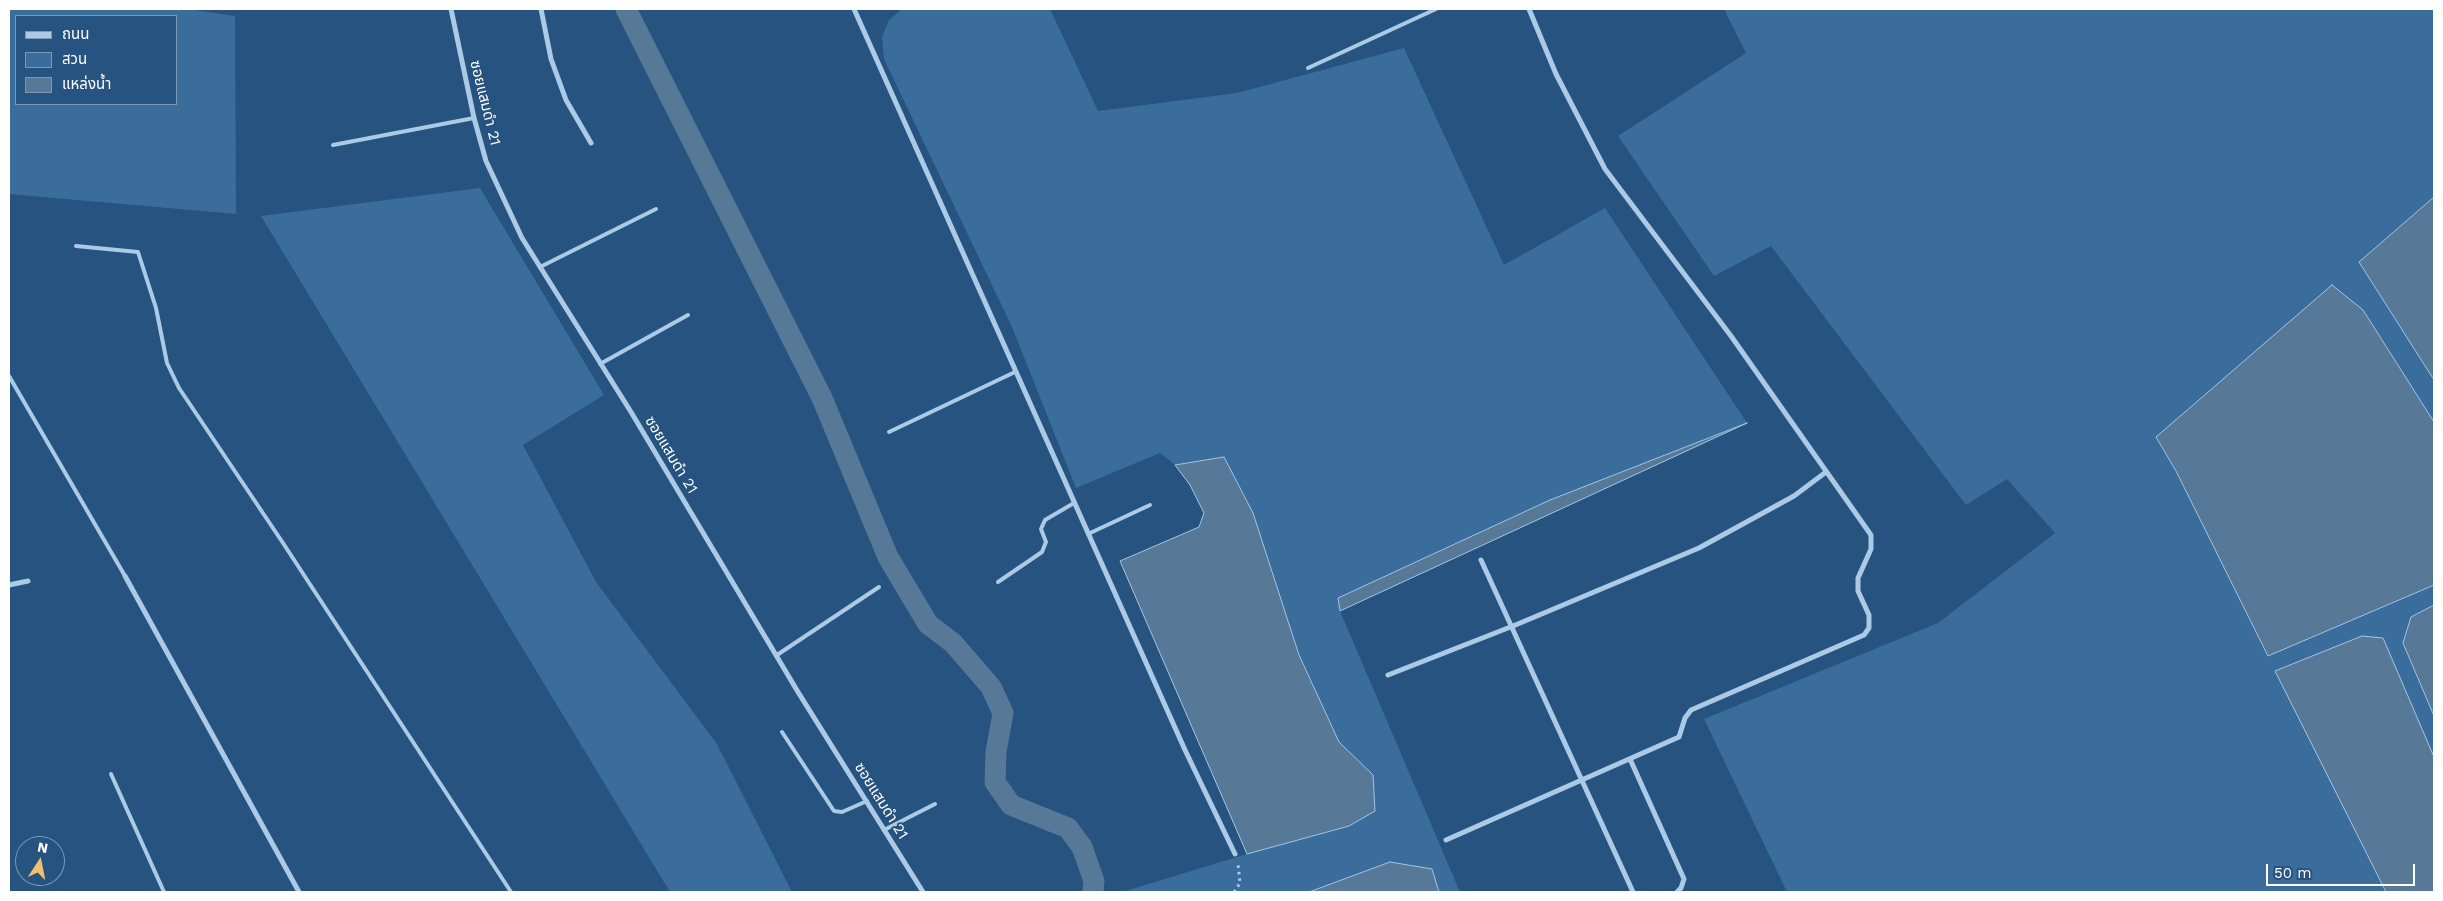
<!DOCTYPE html>
<html>
<head>
<meta charset="utf-8">
<style>
	body { margin:0 }
	#map { position:relative; width:2443px; height:901px; overflow:hidden; background:#26537f; font-family:"Work Sans","Noto Sans Thai",sans-serif }
	canvas { display:block }
	.frame { position:absolute; inset:0; border:10px solid #fff; pointer-events:none }
	.legend { position:absolute; left:15px; top:15px; width:162px; height:90px; box-sizing:border-box; background:#26537f; border:1px solid #7d98b2; margin:0; padding:6px 9px; list-style:none; font-size:15px; color:#fff }
	.legend li { display:flex; align-items:center; gap:10px; height:25px }
	.legend b { width:25px; border:1px solid #7d98b2 }
	.north { position:absolute; left:15px; top:836px; width:50px; height:50px; box-sizing:border-box; background:#26537f; border:1px solid #7d98b2; border-radius:50%; rotate:11deg; font-size:14px; font-weight:700; line-height:20px; text-align:center; color:#fff }
	.north::after { content:''; display:block; margin:auto; width:18px; height:22px; background:#eec172; clip-path:polygon(50% 0,100% 100%,50% 72%,0 100%) }
	.scale { position:absolute; left:2266px; top:864px; width:149px; height:22px; box-sizing:border-box; border:2px solid #fff; border-top:0; padding-left:6px; font-size:15px; line-height:18px; white-space:nowrap; color:#fff; -webkit-text-stroke:4px #26537f; paint-order:stroke }
</style>
</head>
<body>
<div id="map">
<canvas width="2443" height="901"></canvas>
<div class="frame"></div>
<ul class="legend">
<li><b style="height:6px;background:#accae5"></b>ถนน</li>
<li><b style="height:14px;background:#3a6d9c"></b>สวน</li>
<li><b style="height:14px;background:#587897"></b>แหล่งน้ำ</li>
</ul>
<div class="north">N</div>
<div class="scale">50 m</div>
</div>
<script>
const c = document.querySelector('canvas').getContext('2d');
c.lineJoin = 'round';
function paint(path, color) { c.fillStyle = color; c.fill(path, 'evenodd'); }
const toPath = rows => new Path2D(rows.map(r => 'M' + r).join(''));
function trace(path, color, width, dash) { c.strokeStyle = color; c.lineWidth = width; c.lineCap = dash ? 'butt' : 'round'; c.setLineDash(dash || []); c.stroke(path); }
function label(font, color, halo, rows, align = 'center') {
  c.font = font + ' "Work Sans","Noto Sans Thai",sans-serif'; c.lineWidth = 4; c.setLineDash([]); c.textBaseline = 'middle'; c.strokeStyle = halo; c.fillStyle = color; for (const [text, x, y, turn = 0] of rows) {
    c.save(); c.translate(x, y); c.rotate((+turn || 0) * Math.PI / 180); c.textAlign = isNaN(turn) ? turn : align; if (halo) c.strokeText(text, 0, 0); c.fillText(text, 0, 0); c.restore();
  }
}
paint(toPath([
	[9,9,188,9,235,16,236,214,9,194],
	[176,16,176,104,16,104,16,16],
	[902,9,1050,9,1098,111,1237,93,1404,48,1504,265,1605,208,1747,423,1550,500,1338,598,1340,611,1460,892,1439,892,1431,869,1390,862,1309,892,1122,892,1260,850,1349,826,1373,775,1339,742,1299,655,1253,513,1224,457,1175,465,1160,453,1076,488,1012,327,884,59,882,37,889,20],
	[1724,9,2434,9,2434,197,2359,262,2434,380,2434,422,2363,310,2156,438,2176,471,2268,656,2434,585,2434,605,2411,617,2403,643,2434,716,2434,757,2383,638,2276,671,2386,892,1787,892,1704,719,1938,623,2055,533,2007,479,1966,505,1771,246,1714,276,1618,136,1746,53],
	[480,188,604,395,523,445,596,582,717,744,792,892,670,892,261,216]
]), '#3a6d9c');
const water = toPath([
	[2434,197,2434,380,2359,262,2434,197],
	[2332,285,2363,310,2434,422,2434,585,2268,656,2176,471,2156,437,2332,285],
	[1747,423,1340,611,1338,598,1550,500,1747,423],
	[1224,457,1253,513,1299,655,1339,742,1373,775,1375,811,1349,826,1247,854,1120,561,1199,527,1204,513,1190,485,1175,465,1224,457],
	[2434,605,2434,716,2403,643,2411,617,2434,605],
	[2362,636,2383,638,2434,757,2434,892,2386,892,2275,671,2362,636],
	[1390,862,1432,869,1439,892,1309,892,1390,862]
]);
paint(water, '#587897');
trace(water, '#a1c6e6', 1);
trace(toPath([
	[626,9,822,398,888,557,928,624,953,643,991,687,1003,713,996,752,995,782,1011,805,1068,828,1082,847,1094,881,1093,892]
]), '#587897', 21);
trace(toPath([
	[1234,892,1240,883,1238,864]
]), '#accae5', 3, [2.5, 4]);
trace(toPath([
	[1308,68,1436,9],
	[333,145,474,118],
	[76,246,138,252,156,308,167,363,179,388,283,543,511,892],
	[540,267,656,209],
	[600,364,688,315],
	[9,376,125,576],
	[889,432,1015,372],
	[1088,534,1150,505],
	[998,582,1042,552,1046,542,1041,529,1045,520,1074,503],
	[777,655,879,587],
	[782,732,834,811,842,812,867,801],
	[111,774,164,892],
	[884,830,935,804]
]), '#accae5', 4);
trace(toPath([
	[451,9,474,118,486,161,522,238,631,412,798,692,923,892],
	[541,9,551,59,566,100,591,143],
	[854,9,1185,750,1235,854],
	[1481,560,1633,892],
	[125,576,299,892],
	[9,585,28,581],
	[1388,675,1513,626,1699,548,1794,496,1826,472],
	[1630,759,1684,879,1681,888,1677,892],
	[1446,840,1679,737,1685,718,1691,710,1864,635,1869,628,1869,615,1858,591,1858,578,1871,549,1871,535,1731,336,1605,169,1556,74,1529,9]
]), '#accae5', 5);
label('15px', '#fff', '#26537f', [
	["ซอยแสมดำ 21",485,103,76],
	["ซอยแสมดำ 21",671,455,59],
	["ซอยแสมดำ 21",881,801,58]
]);
</script>
</body>
</html>
